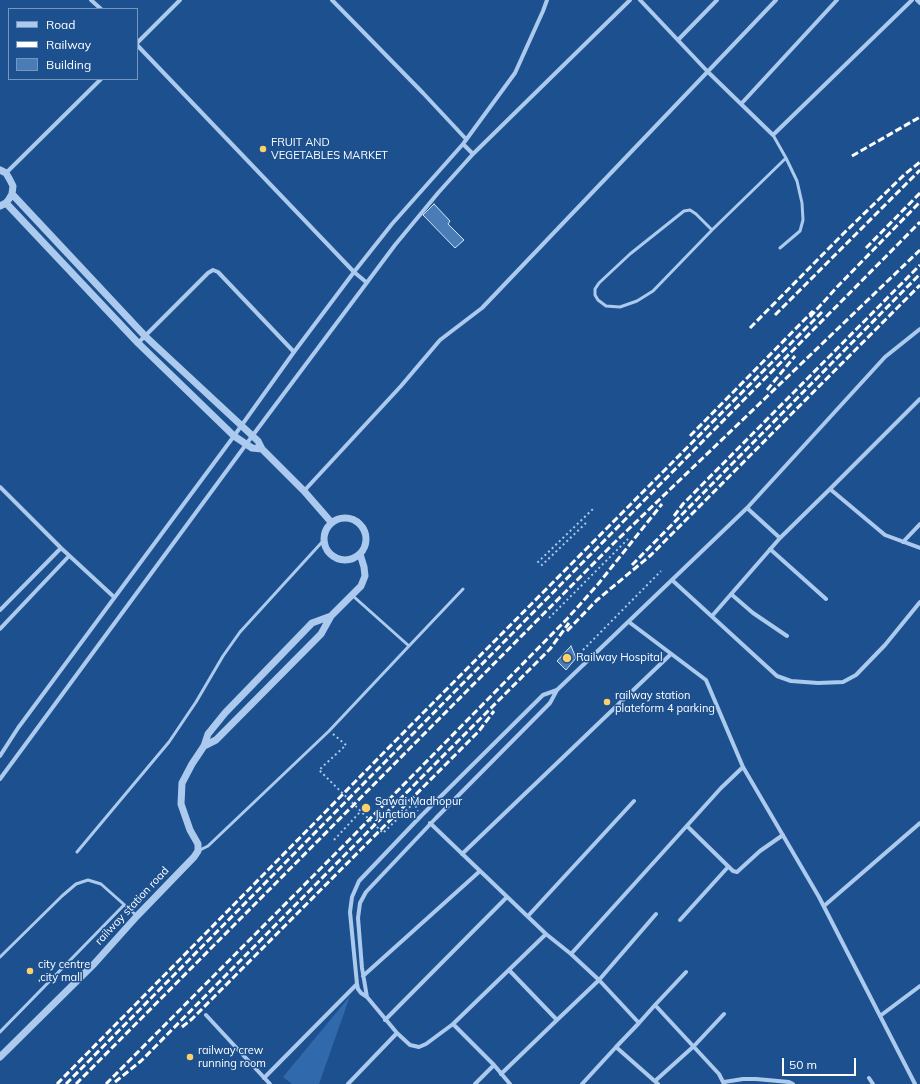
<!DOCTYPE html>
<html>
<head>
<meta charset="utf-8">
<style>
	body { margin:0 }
	#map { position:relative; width:920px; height:1084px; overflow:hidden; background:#1d508f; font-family:Mulish,sans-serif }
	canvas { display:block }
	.legend { position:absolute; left:8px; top:8px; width:130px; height:72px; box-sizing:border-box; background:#1d508f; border:1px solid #7796bc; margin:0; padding:5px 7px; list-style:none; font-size:12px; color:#fff }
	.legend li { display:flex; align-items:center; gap:8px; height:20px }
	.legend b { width:20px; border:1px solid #7796bc }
	.scale { position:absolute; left:782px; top:1058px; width:74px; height:18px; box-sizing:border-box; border:2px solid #fff; border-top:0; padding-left:5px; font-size:12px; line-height:14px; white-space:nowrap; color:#fff; -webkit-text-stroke:3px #1d508f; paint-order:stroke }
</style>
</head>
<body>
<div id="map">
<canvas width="920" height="1084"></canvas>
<ul class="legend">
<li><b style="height:5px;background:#abcaee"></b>Road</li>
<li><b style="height:5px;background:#fff"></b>Railway</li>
<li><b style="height:11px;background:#4a7cb8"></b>Building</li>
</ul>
<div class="scale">50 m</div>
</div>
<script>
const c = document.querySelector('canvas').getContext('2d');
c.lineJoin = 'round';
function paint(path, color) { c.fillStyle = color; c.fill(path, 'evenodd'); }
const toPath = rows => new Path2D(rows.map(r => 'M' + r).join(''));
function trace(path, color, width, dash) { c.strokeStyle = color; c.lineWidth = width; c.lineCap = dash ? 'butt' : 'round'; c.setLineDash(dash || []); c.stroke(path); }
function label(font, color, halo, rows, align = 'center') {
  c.font = font + ' Mulish,sans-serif'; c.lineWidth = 3; c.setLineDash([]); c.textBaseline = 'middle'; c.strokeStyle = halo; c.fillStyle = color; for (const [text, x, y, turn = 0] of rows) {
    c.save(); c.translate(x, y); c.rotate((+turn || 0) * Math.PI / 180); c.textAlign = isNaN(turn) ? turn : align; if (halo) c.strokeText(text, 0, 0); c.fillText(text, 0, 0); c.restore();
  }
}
paint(toPath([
	[350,996,319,1084,292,1084,283,1077]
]), '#306aad');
const building = toPath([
	[434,204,450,221,448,224,464,240,455,248,423,215,434,204],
	[571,646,576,658,566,670,557,661,571,646]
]);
paint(building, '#4a7cb8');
trace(building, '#d1e4fa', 1);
trace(toPath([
	[586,523,542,565,538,562,595,507],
	[549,618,628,539],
	[583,650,661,571],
	[333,734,346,745,319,770,383,833,414,803,418,811],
	[334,840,361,811]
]), '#abcaee', 2, [2, 3]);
trace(toPath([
	[773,135,786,158,797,181,802,203,803,220,800,231,780,248],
	[712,230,696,214,690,210,684,211,630,254,599,283,595,289,595,295,598,300,606,306,620,307,637,301,653,291,712,230,786,158],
	[409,646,463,589],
	[198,851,208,846,329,731,409,646,353,596],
	[77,852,169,742,196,702,223,656,240,632,323,541],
	[0,957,62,896,76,884,88,880,101,884,137,916],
	[0,1032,124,905]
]), '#abcaee', 3);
trace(toPath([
	[91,0,101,9],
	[332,0,423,93,466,139],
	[640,0,708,72,773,135,912,0],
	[917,0,920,3],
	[678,40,717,0],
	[137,43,180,0],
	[137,45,354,272,366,282],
	[741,104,837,0],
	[463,144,473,154],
	[6,173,101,79],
	[138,343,208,273,213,270,218,272,294,352],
	[0,487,61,548,114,597],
	[830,489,920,399],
	[304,491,401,386,440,340,482,308,776,0],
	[747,508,780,538,830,489,885,535,920,548],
	[903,542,920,524],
	[770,549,826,599],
	[672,580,777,676,791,681,818,683,843,682,856,675,885,645,920,602],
	[731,594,753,613,787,636],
	[0,610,61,548],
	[712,616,780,538],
	[629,622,706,680,743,767,819,897,915,1084],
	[0,629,69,556],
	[0,756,18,728,234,436,294,352,354,272,392,224,463,144,515,73,543,11,547,0],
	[0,779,253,435,395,245,438,193,473,154,630,0],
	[430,823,546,934,571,954,599,980,639,1023],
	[687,826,733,871,737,872,760,851,783,835],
	[462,854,671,654],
	[824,906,920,823],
	[528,916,634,801],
	[680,920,728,867],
	[571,954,721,788,743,767],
	[509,970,557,1020,599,980,656,914],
	[363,976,480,871],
	[367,997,362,968,358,918,360,903,366,892,436,818,550,703,557,690,747,508,885,357,920,329],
	[655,1005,686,972],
	[206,1015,270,1084],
	[880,1016,920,986],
	[385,1020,507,897],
	[453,1024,546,934],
	[397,1033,410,1045,419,1047,426,1044,453,1024,494,1065,475,1084],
	[494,1065,510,1084],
	[501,1074,557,1020],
	[264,1078,357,984],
	[869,1078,873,1084],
	[655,1081,694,1046,724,1014],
	[724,1082,743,1079,756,1079,789,1082,793,1084],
	[348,1084,397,1033,367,997,361,993,358,989,357,984,350,912,352,897,359,881,421,816,543,695,557,690],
	[582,1084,616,1047],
	[658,1084,616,1047,639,1023,655,1005,719,1074,724,1084]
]), '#abcaee', 4);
trace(toPath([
	[0,170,6,173,10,180,13,186,12,194,9,199,6,203,0,206],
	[12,194,145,336,258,441,262,449,304,491,331,522],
	[6,203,138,343,234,436,252,448,262,449],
	'324 539a21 21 0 1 1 42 0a21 21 0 1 1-42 0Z',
	[204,746,216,740,321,634,331,616,361,586,365,576,364,567,360,554],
	[0,1057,94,964,137,916,194,857,198,851,198,844,190,830,181,804,182,783,192,764,204,746,208,734,225,713,312,623,331,616]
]), '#abcaee', 7);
trace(toPath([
	[852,156,920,117],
	[866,248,920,193],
	[775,315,920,170],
	[810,317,837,287,920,202],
	[750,328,842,235,905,174,920,162],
	[767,390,795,356],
	[690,436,813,311],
	[674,516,683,504,920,265],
	[632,565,920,274],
	[567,631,597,600,651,555,920,285],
	[182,1027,192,1019,479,731,494,711],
	[115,1082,141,1061,420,779,550,649,569,623],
	[57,1084,415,721,822,312],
	[66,1084,920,222],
	[76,1084,614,543,920,250],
	[106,1084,353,836,567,619,599,583,662,504]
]), '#fff', 3, [7, 3]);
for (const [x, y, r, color] of [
	[263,149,4,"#fdd069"],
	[567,658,5,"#fdd069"],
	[607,702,4,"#fdd069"],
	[366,808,5,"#fdd069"],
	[30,971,4,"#fdd069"],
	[190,1057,4,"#fdd069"]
]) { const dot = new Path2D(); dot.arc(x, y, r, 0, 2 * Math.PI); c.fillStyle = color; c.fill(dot); trace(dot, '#1d508f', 1.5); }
label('11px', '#fff', '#1d508f', [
	["FRUIT AND",271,143],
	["VEGETABLES MARKET",271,156],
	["Railway Hospital",576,658],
	["railway station",615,696],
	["plateform 4 parking",615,709],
	["Sawai Madhopur",375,802],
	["Junction",375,815],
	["city centre",38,965],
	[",city mall",38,978],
	["railway crew",198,1051],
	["running room",198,1064]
], 'left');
label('11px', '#fff', '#1d508f', [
	["railway station road",132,906,-47]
]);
</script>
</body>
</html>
